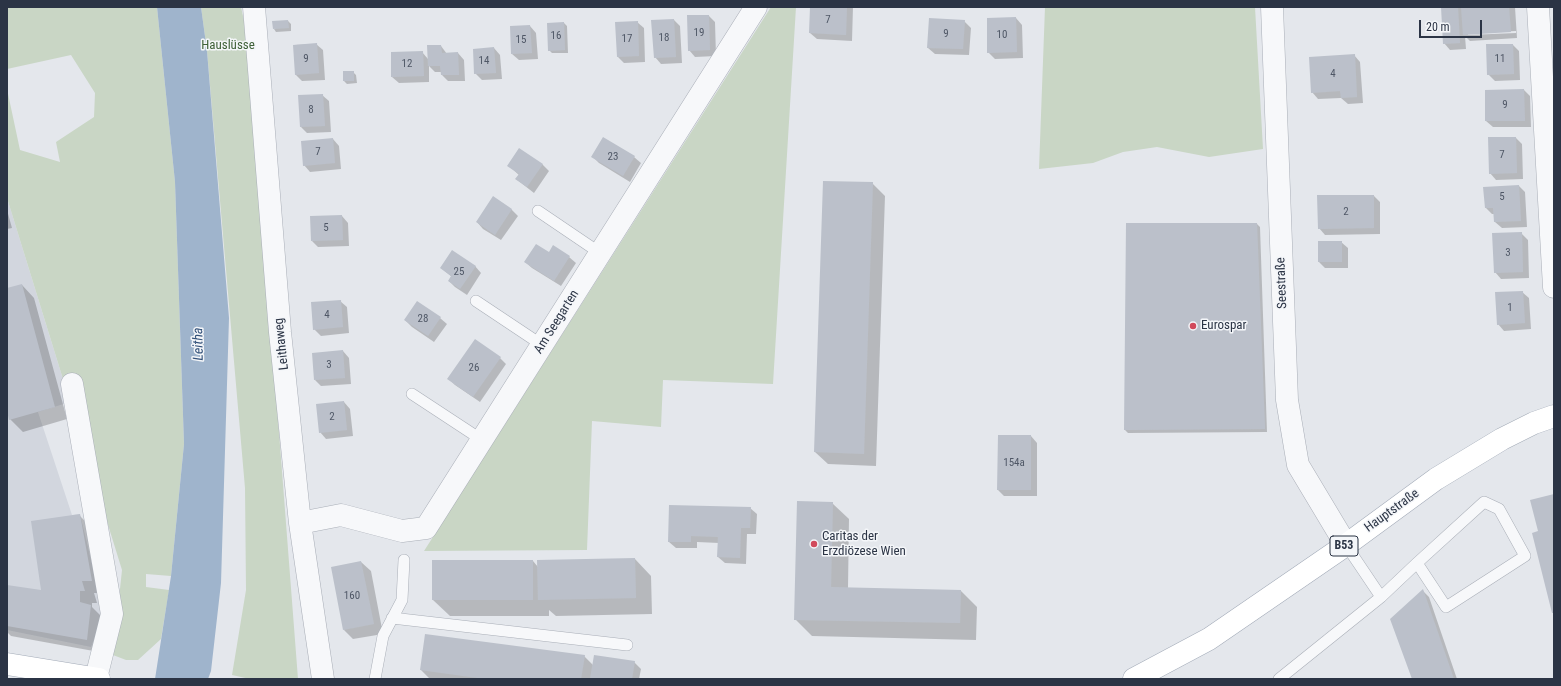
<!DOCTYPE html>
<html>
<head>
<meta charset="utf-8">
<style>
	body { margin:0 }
	#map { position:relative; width:1561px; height:686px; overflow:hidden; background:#e4e7ec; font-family:"Roboto Condensed",sans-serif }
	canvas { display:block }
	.frame { position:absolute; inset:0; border:8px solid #2b3445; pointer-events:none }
	.scale { position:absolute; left:1419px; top:20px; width:63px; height:18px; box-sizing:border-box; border:2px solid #2b3445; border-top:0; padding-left:5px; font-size:12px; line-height:14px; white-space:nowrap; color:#2b3445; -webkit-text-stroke:3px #f4f6f9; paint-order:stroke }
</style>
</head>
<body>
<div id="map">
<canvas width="1561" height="686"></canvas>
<div class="frame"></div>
<div class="scale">20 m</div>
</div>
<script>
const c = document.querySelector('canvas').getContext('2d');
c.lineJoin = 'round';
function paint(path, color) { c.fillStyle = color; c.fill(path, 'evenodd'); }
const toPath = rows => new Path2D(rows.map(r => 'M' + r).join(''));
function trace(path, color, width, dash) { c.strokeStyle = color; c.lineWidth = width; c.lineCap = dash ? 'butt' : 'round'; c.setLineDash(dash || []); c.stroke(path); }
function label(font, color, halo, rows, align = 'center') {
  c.font = font + ' "Roboto Condensed",sans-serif'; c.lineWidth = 3; c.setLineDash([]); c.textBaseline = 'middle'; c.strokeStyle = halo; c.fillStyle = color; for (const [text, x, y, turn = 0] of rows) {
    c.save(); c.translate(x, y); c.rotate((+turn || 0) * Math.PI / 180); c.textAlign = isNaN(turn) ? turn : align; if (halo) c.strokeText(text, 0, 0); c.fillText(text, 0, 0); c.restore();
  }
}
paint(toPath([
	[7,198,70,402,38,412,72,515,80,514,104,614,91,647,7,630]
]), '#d2d6de');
paint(toPath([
	[7,7,157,7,175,182,184,444,171,576,146,574,146,587,169,590,161,639,138,660,126,660,113,655,122,570,7,198,7,89,20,150,60,162,56,142,94,117,95,93,71,55,7,69],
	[201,7,241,7,249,43,298,679,250,679,232,675,246,590,245,488,207,51],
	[771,7,796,7,773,384,663,380,661,427,592,421,587,550,424,551],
	[1045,7,1255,7,1263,149,1209,157,1157,147,1123,152,1093,163,1039,169]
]), '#c9d6c5');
paint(toPath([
	[157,7,201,7,207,51,229,318,221,583,211,671,208,679,155,679,171,576,184,444,175,182]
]), '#9fb4cc');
paint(toPath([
	[811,7,853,7,852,41,817,39,810,33],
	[1442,7,1515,7,1517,38,1470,41,1465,36,1466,49,1450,50,1444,43],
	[1516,31,1516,33,1468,35,1468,33],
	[709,16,715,22,716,56,695,57,689,50],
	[1016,18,1022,25,1023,58,995,59,988,52],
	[674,20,680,26,682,63,661,64,655,57],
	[288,21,291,24,291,31,276,32,274,29],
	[964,21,971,28,969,55,935,54,928,48],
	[637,22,644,28,645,62,624,63,618,57,616,23],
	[564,23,567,26,568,53,552,53,549,50],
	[530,26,536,33,538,59,519,60,512,54],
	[316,44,323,50,325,80,302,81,296,75,294,45],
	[1513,45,1519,51,1520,80,1495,81,1488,74],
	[441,46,447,54,458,53,464,60,465,81,448,81,442,75,442,72,435,72,429,66,429,82,399,83,392,77,422,52,428,59],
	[494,48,500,55,502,79,482,80,475,73],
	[1354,55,1360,62,1363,103,1348,104,1341,98,1318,99,1312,92],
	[353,72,356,75,357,83,347,84,344,81],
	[1524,90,1530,96,1531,127,1493,127,1486,121,1486,91],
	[322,95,329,101,331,132,307,133,301,127],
	[1516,138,1522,144,1523,179,1496,180,1490,173],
	[333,139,339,146,341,169,310,172,304,165],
	[593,157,634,157,641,163,630,182,599,163],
	[542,164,549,171,534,193,516,179,519,175,509,166],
	[872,183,885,196,876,466,828,464,815,452],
	[1519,186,1525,192,1527,227,1502,228,1495,222,1495,214,1492,214,1486,208],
	[1374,196,1380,202,1380,234,1325,235,1319,228],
	[511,209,518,216,501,240,483,229,477,222],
	[7,210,12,228,7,229],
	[342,216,348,223,349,246,318,247,312,241],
	[1127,224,1257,224,1260,227,1267,432,1128,433,1125,430],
	[1521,233,1528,240,1529,278,1501,279,1495,272],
	[1341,242,1348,248,1348,268,1325,268,1319,262],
	[549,253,569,257,576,263,561,286,532,268,525,262],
	[475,266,481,273,467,295,455,287,449,281,452,277,441,268],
	[22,285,34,298,67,419,23,432,10,419,7,407,7,289],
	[1522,292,1529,298,1531,329,1504,331,1498,324],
	[340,301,347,307,349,333,321,336,314,329],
	[440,318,447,324,434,342,412,327,405,320],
	[343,351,349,358,351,384,321,386,315,380],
	[500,358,506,364,480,402,455,385,449,379],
	[344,402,350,409,353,436,326,439,320,432],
	[1031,436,1037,443,1037,496,1004,496,998,490],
	[832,503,849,519,848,588,961,591,977,607,976,640,812,636,795,619],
	[750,508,757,514,756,534,747,534,746,564,725,563,718,557,719,543,697,542,697,548,676,548,669,542],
	[79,515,92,528,104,593,94,593,97,603,92,603,92,607,103,618,99,652,11,636,7,632,7,586,42,592],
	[635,559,651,576,652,614,556,616,549,610,549,616,450,616,433,600,533,561,538,567],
	[361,562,371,571,383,634,353,639,344,630],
	[1423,591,1429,597,1457,679,1413,679],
	[584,656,593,665,634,662,641,669,639,679,430,679,421,670]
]), '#0003');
paint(toPath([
	[810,7,847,7,846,35,809,33],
	[1441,7,1458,7,1460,43,1443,44],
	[1461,7,1509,7,1511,32,1463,35],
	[687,15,709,15,710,50,688,51],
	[1016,17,1017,52,987,53,987,18],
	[929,18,965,20,963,49,927,48],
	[674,19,676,57,654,58,651,20],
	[288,20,289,28,273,29,272,21],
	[638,21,639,56,617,57,615,22],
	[564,22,565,50,548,51,547,23],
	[530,25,532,53,511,54,510,26],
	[317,43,319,73,295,75,293,45],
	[1486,44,1513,44,1514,74,1487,75],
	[427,45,441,45,442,53,458,52,459,75,441,75,440,66,428,66],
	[494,47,496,73,474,74,473,49],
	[423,51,424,76,391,77,391,52],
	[1355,54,1357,97,1341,98,1340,91,1311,93,1309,57],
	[343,71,354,71,354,81,343,81],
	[1524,89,1525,121,1485,121,1485,90],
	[323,94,325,126,300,127,298,95],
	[603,137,635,156,623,176,591,157],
	[1488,137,1516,137,1517,173,1489,174],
	[333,138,335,163,303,166,301,141],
	[519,148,543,164,527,187,515,179,519,174,507,166],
	[823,181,873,182,864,454,814,452],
	[1519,185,1521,221,1494,222,1493,208,1485,208,1483,187],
	[1317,195,1374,195,1374,228,1318,229],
	[493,196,512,209,495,235,476,222],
	[342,215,343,240,311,241,310,216],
	[1126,223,1257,223,1265,429,1124,430],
	[1522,232,1523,272,1494,273,1492,233],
	[1318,241,1342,241,1342,262,1318,262],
	[536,244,549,252,553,245,570,256,554,281,524,262],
	[452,250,476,266,460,289,448,281,451,276,440,268],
	[22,284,55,407,9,420,7,411,7,288],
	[1523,291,1525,323,1497,325,1495,292],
	[341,300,343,327,313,330,311,302],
	[417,301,441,317,428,336,404,320],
	[475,339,501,357,473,397,447,379],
	[343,350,345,378,314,380,312,353],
	[344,401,347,430,319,433,316,404],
	[998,435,1031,435,1031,490,997,490],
	[1554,494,1554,613,1552,613,1532,533,1538,531,1530,500],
	[797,501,833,502,831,587,961,590,960,623,794,620],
	[669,505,751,507,750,528,741,528,740,558,717,557,718,537,691,536,691,542,668,542],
	[80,514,92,581,82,581,85,591,80,591,80,602,91,605,87,640,7,626,7,585,41,590,31,521],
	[635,558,636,598,538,600,537,560],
	[432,560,533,560,533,600,432,600],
	[361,561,374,624,343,630,331,567],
	[1423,589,1454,679,1412,679,1390,619],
	[425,634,585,655,581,679,485,679,420,670],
	[594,655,635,661,632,679,590,679]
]), '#bbc0ca');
const service = toPath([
	[538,211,600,253],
	[476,301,542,345],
	[412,394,482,440],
	[1381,597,1417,563,1484,502,1499,509,1525,556,1446,607,1417,563],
	[392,618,627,645],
	[375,679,383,636,402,600,404,560],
	[1279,679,1381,597,1346,545]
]);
const minor = toPath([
	[254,7,280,332,300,523,323,679],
	[1272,7,1287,400,1298,465,1346,545],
	[1538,7,1554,287],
	[72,384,112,614,96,678],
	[300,523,341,515,402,531,426,528,756,7]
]);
const primary = toPath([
	[7,664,99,679],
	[1134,679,1209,639,1346,545,1436,479,1502,439,1534,423,1554,416]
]);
trace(service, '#a9aeb7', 12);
trace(minor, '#a9aeb7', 23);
trace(primary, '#a3abb8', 23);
trace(service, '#f7f8fa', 11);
trace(minor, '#f7f8fa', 22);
trace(primary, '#fff', 22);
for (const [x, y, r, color] of [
	[1193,326,4,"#d1495b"],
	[814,544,4,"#d1495b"]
]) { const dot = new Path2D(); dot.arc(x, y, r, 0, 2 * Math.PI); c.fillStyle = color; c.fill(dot); trace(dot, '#f4f6f9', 1.5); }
label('11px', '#4f5766', null, [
	["7",828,20],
	["19",699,33],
	["9",946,34],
	["10",1002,35],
	["16",556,36],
	["18",664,38],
	["17",627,39],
	["15",521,40],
	["9",306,59],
	["11",1500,59],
	["14",484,61],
	["12",407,64],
	["4",1333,74],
	["9",1505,105],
	["8",311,110],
	["7",318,152],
	["7",1502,155],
	["23",613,157],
	["5",1502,197],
	["2",1346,212],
	["5",326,228],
	["3",1508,253],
	["25",459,272],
	["1",1510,308],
	["4",327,315],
	["28",423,319],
	["3",329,365],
	["26",474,368],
	["2",332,417],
	["154a",1014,463],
	["160",352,596]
]);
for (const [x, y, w] of [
	[1344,546,28]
]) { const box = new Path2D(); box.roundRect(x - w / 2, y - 10, w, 20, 3); c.fillStyle = '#f4f6f9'; c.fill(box); trace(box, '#2b3445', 1); }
label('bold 12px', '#2b3445', null, [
	["B53",1344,546]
]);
label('13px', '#3f6138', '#f4f6f9', [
	["Hauslüsse",228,46]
]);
label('13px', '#2b3445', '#f4f6f9', [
	["Seestraße",1282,283,-92],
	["Am Seegarten",557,322,-58],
	["Leithaweg",282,344,-96],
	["Hauptstraße",1392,511,-36]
]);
label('13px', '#2b3445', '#f4f6f9', [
	["Eurospar",1201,326],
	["Caritas der",822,537],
	["Erzdiözese Wien",822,552]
], 'left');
label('italic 14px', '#34527a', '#f4f6f9', [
	["Leitha",199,344,-91]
]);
</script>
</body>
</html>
